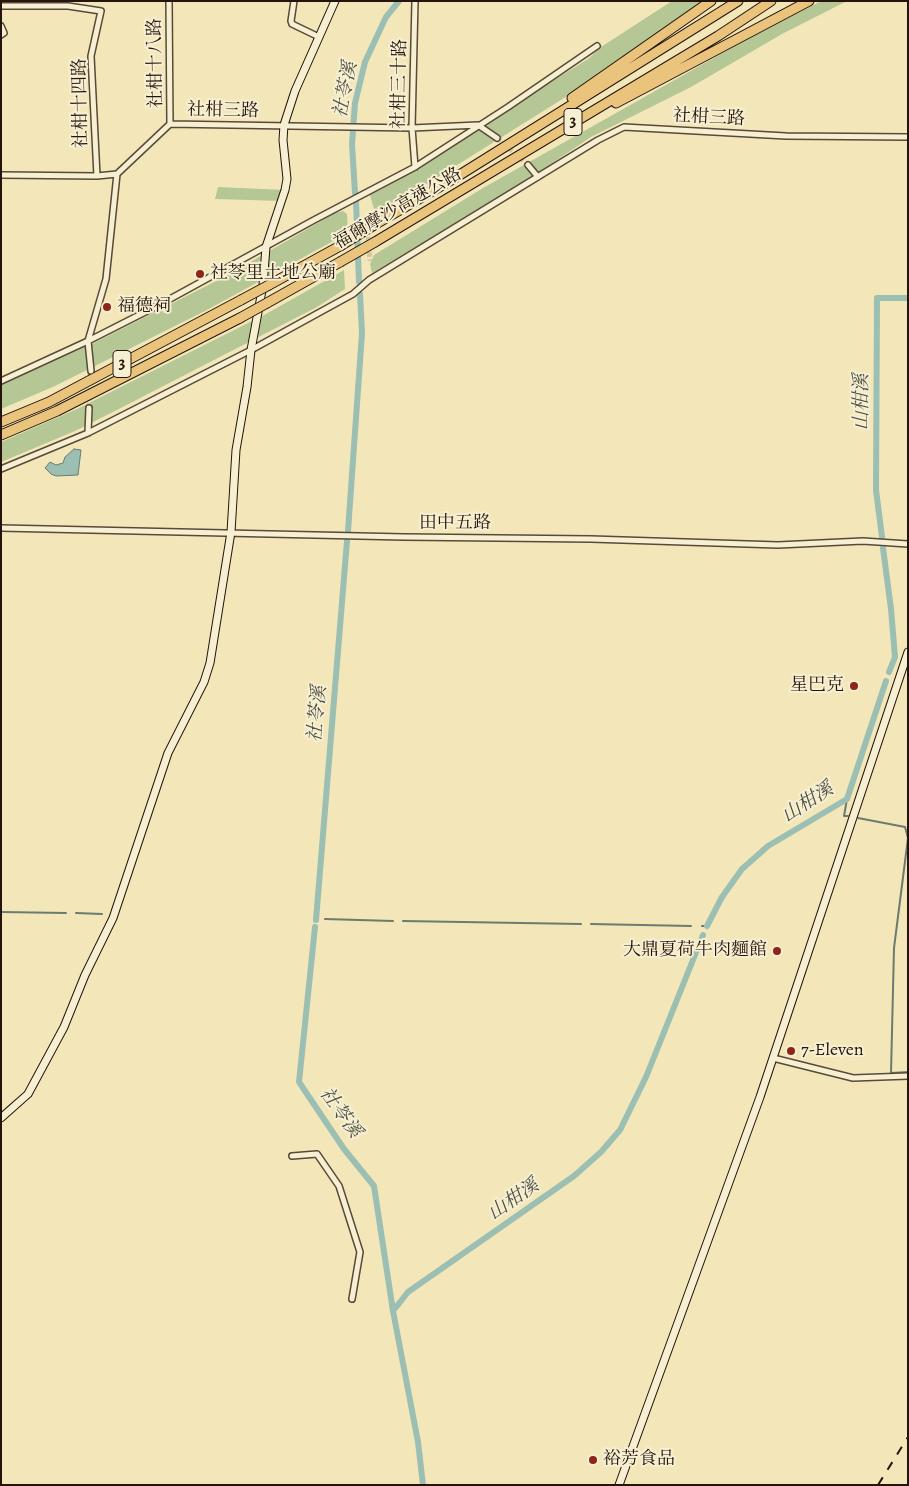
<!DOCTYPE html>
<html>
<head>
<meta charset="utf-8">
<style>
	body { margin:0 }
	#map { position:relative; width:909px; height:1486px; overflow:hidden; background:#f3e7ba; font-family:Alegreya,serif }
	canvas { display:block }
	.frame { position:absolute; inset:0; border:2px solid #24140c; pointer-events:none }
</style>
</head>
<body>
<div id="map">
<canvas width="909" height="1486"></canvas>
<div class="frame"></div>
</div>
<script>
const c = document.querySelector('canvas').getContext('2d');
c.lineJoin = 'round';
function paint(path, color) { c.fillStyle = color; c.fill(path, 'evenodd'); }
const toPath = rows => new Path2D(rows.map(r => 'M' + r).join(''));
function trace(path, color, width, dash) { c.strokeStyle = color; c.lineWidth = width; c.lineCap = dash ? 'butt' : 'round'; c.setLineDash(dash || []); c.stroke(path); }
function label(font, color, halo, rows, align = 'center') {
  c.font = font + ' Alegreya,"Noto Serif TC",serif'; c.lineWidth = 4; c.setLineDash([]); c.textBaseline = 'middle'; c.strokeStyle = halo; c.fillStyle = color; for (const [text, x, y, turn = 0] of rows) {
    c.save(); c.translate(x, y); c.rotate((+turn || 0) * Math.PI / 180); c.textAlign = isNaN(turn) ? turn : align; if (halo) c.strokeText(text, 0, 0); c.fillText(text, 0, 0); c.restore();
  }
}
paint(toPath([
	[672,1,708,1,631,56,376,216,370,195,419,168,485,123,588,59,601,47],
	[821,1,847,1,782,34,691,87,591,137,533,176,372,273,370,264,374,255,483,188,735,46],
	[218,187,285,190,282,201,215,199],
	[343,211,347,214,348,233,205,311,55,386,1,409,1,385,92,344,226,276,335,213],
	[344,270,345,289,317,307,111,413,75,431,1,462,1,442,79,408,266,314]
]), '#b5c795');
const water = toPath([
	[74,449,81,450,78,475,56,476,51,474,45,468,50,462,56,465,63,463,65,457,74,449]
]);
paint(water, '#9bbfb2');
trace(water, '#6b7b70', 1);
trace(toPath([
	[847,799,844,816,848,816],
	[858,818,905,827,908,838,894,948,891,1073,908,1072],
	[1,912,66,913],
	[76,913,102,914],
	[325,919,393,921],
	[403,921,581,924],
	[591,924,691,926],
	[702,926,707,926]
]), '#6b7b70', 2);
trace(toPath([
	[355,193,352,144,355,103,365,62,386,17,399,1],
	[356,201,359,282],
	[348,531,362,333,360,294],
	[882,537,876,490,877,298,908,298],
	[883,548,891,609,895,657,889,672],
	[316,920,347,541],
	[707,926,722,897,742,869,768,846,847,799,886,681],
	[315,927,299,1082,344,1149,374,1186,393,1311,418,1442,423,1485],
	[393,1311,408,1292,574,1176,601,1152,620,1130,646,1077,703,935]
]), '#9bbfb2', 6);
trace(toPath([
	[497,138,528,165],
	[367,222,370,261],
	[89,408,91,371]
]), '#d4c7a0', 5, [5, 2.5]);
const street = toPath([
	[169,1,170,124],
	[294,1,291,21,292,24,319,37],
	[1,6,68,6,101,11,91,56,97,176],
	[1,26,4,33,1,35],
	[528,165,538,177],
	[415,167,412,128,415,1],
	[1,175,97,176,117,174,170,124,412,128,478,125,497,138],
	[91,371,88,341,106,279,117,174],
	[1,381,88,341,159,305,314,220,415,167,508,107,597,46],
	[88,433,89,408],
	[1,469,88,433,251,350,322,311,353,294,369,280,598,140,624,127,786,136,908,137],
	[1,528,404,537,591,539,778,545,863,541,908,544],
	[773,1058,853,1078,908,1076],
	[292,1156,317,1154,339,1186,360,1252,352,1299]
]);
const secondary = toPath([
	[1,1118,28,1094,64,1027,85,975,113,918,168,753,204,682,210,663,231,532,236,450,247,387,251,350,263,285,266,247,285,190,287,179,283,140,284,125,295,91,335,1],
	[619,1485,760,1097,908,652]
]);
const highway = toPath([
	[572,98,711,1],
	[616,103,809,1],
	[374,225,458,176,738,1],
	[375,242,718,36,771,1],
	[269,285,340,246],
	[267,303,340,262],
	[1,422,49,402,241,300],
	[1,435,57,411,240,318]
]);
trace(street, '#584938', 8);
trace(secondary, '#24140c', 9);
trace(highway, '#24140c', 11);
trace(street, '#f7efd2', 5);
trace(secondary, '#f7efd2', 7);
trace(highway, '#eac47d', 9);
trace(toPath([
	[878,1485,908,1437]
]), '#24140c', 2, [9, 9]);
const highwayBridge = toPath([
	[340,246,374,225],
	[340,262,375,242],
	[241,300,269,285],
	[240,318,267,303]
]);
trace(highwayBridge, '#24140c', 11, []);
trace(highwayBridge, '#eac47d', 9);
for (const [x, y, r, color] of [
	[200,274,5,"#8f2418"],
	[107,307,5,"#8f2418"],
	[854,686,5,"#8f2418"],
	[777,951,5,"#8f2418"],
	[791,1051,5,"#8f2418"],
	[593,1460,5,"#8f2418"]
]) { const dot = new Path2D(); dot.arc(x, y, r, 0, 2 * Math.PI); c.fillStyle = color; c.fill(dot); trace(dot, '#f7efd2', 2); }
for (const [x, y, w] of [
	[573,122,18],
	[122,364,18]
]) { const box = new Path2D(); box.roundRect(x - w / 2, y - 13.5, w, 27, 4); c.fillStyle = '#f7efd2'; c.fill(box); trace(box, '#24140c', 1); }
label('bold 16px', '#24140c', null, [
	["3",573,122],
	["3",122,364]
]);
label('18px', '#24140c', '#f7efd2', [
	["社柑十八路",156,63,-91],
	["社柑三十路",400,84,-89],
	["社柑十四路",81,103,-91],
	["社柑三路",223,111,1],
	["社柑三路",709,118,3],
	["福爾摩沙高速公路",398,209,-30],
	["田中五路",455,524]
]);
label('18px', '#24140c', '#f7efd2', [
	["社苓里土地公廟",210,274],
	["福德祠",117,307],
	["星巴克",844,686,"right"],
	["大鼎夏荷牛肉麵館",767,951,"right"],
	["7-Eleven",801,1051],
	["裕芳食品",603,1460]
], 'left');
label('italic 19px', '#4e5046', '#f7efd2', [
	["社苓溪",346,90,-79],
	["山柑溪",862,402,-90],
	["社苓溪",318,714,-85],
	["山柑溪",808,803,-33],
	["社苓溪",340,1113,54],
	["山柑溪",514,1200,-35]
]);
</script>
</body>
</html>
